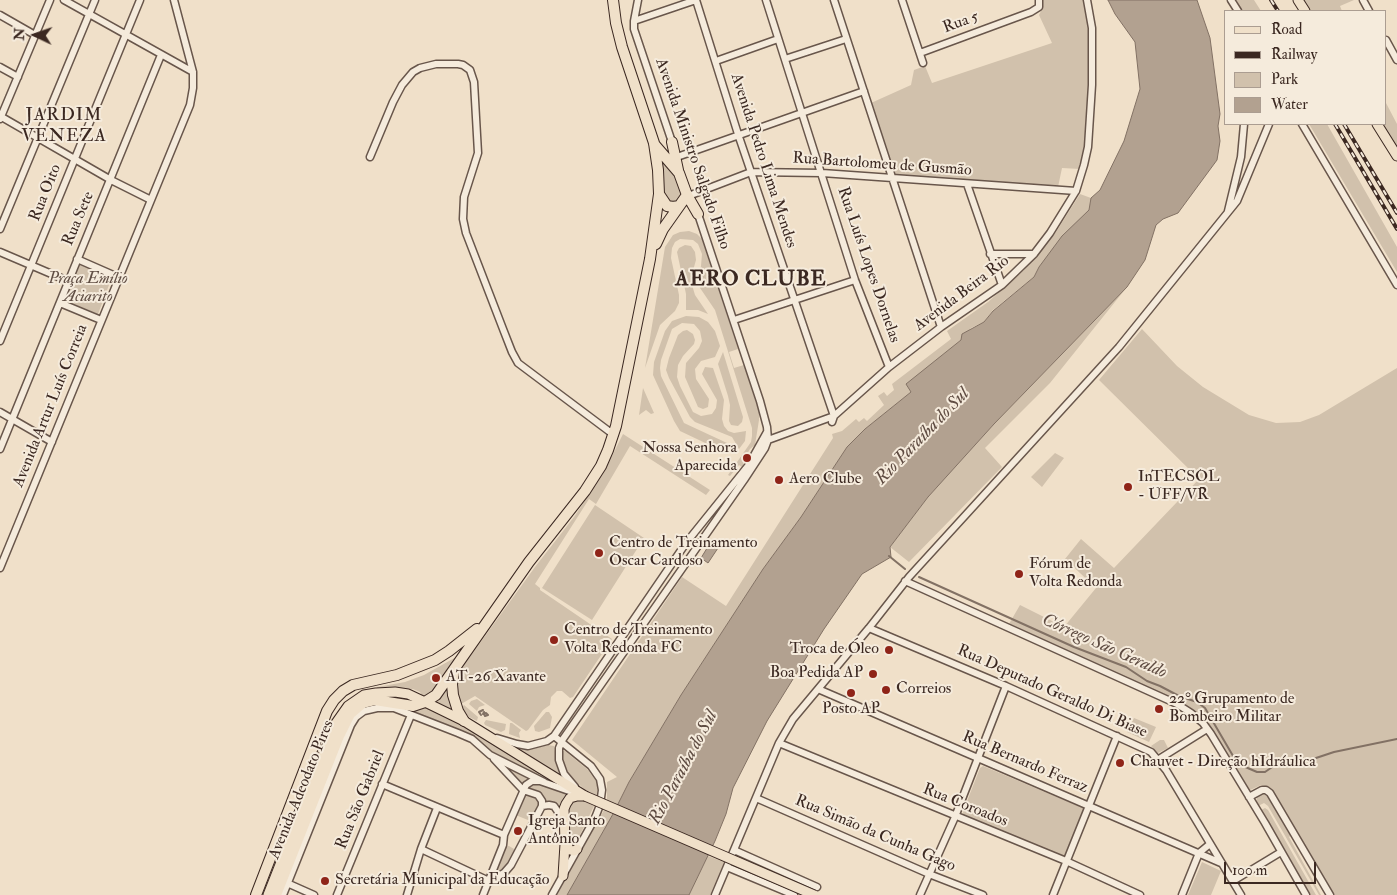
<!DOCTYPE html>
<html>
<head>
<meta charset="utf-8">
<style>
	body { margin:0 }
	#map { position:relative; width:1397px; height:895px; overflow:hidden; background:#f0e0c9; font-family:"IM FELL Double Pica",serif }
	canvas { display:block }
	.legend { position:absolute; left:1224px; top:10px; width:162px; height:115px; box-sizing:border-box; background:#f5ebdc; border:1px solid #ab9d91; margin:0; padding:6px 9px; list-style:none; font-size:15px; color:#3b2821 }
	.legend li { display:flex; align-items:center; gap:10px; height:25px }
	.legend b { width:25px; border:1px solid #ab9d91 }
	.north { position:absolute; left:10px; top:10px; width:50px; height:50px; -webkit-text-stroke:4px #f5ebdc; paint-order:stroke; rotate:273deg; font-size:14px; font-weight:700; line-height:20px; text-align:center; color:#3b2821 }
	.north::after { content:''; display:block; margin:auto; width:18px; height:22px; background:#3b2821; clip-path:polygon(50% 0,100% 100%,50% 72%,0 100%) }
	.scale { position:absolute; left:1224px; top:862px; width:92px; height:22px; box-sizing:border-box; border:2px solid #3b2821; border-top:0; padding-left:6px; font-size:15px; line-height:18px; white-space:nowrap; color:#3b2821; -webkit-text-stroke:4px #f5ebdc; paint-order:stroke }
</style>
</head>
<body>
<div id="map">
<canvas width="1397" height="895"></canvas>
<ul class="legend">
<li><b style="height:6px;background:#f0e0c9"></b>Road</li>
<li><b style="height:6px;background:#3b2821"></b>Railway</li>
<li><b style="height:14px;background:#d1c1ac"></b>Park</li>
<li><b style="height:14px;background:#b2a190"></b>Water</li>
</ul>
<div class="north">N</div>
<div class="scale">100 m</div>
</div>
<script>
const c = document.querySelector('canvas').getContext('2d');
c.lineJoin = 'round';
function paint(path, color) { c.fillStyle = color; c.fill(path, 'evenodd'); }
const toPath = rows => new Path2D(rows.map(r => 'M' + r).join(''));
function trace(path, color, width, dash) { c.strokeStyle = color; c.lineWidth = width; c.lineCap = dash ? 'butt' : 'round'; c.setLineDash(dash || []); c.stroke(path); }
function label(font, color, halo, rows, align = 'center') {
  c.font = font + ' "IM FELL Double Pica",serif'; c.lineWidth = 4; c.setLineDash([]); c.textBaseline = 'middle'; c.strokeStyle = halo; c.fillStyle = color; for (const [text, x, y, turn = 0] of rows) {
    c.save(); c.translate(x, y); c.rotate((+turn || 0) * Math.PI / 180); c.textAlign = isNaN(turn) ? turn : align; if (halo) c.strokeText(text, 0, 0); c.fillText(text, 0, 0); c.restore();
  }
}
paint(toPath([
	[1042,0,1084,0,1088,12,1089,93,1085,147,1080,169,1062,168,1058,187,895,176,871,103,911,85,914,70,925,66,932,83,1052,43,1039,15,1043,7],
	[1234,0,1254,0,1261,11,1241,11],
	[1303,0,1354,0,1340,6,1342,11,1310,11],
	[1386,103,1397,124,1397,148,1382,124,1386,124],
	[1309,124,1327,124,1397,247,1397,272],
	[661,156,672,169,682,196,680,201,671,204,664,196],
	[1080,194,1091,198,1089,210,1039,267,1034,277,993,310,984,322,971,328,961,340,907,384,911,392,865,429,847,447,801,517,763,569,681,695,629,782,618,805,607,800,607,782,617,777,572,740,682,577,726,606,833,438,832,434,842,431,856,419,859,422,864,418,867,421,884,405,878,396,884,392,887,396,894,390,892,384,951,339,947,331,988,302,1023,271,1056,232],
	[689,231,697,234,702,239,738,349,729,352,734,368,744,365,759,412,759,420,755,445,750,449,744,459,743,468,739,465,730,476,728,475,751,442,752,436,752,428,715,310,698,285,698,277,701,266,702,254,698,244,693,240,680,239,675,242,672,248,671,258,679,295,679,303,675,311,660,325,645,368,665,247,673,235,680,232],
	[685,245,691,246,695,252,696,260,692,274,692,285,695,295,708,314,698,310,686,310,686,294,677,252,679,248],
	[79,264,112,277,98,314,64,300],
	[1127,287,1050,383,985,448,1002,467,909,562,890,547,928,497,948,474,994,424],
	[686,316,699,317,708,322,715,331,720,346,715,357,701,361,695,369,696,379,709,399,708,407,703,409,698,407,685,377,686,363,699,348,702,341,700,331,694,324,682,323,672,329,661,360,660,368,661,376,684,423,727,443,729,446,726,451,718,449,680,431,674,421,653,375,654,362,665,331,672,321],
	[1142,329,1177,366,1203,387,1249,415,1276,423,1300,422,1319,415,1397,368,1397,895,1334,895,1272,790,1268,787,1261,785,1248,791,1206,723,1193,710,1173,699,1009,624,1020,605,1064,627,1096,588,1065,559,1081,539,1114,568,1199,479,1099,380],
	[687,330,693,334,695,340,694,344,683,356,678,365,677,377,680,386,693,412,701,416,712,414,716,408,717,400,702,374,705,367,713,368,724,400,722,419,724,426,728,431,734,433,746,431,745,441,739,449,732,437,695,422,690,417,669,378,666,370,669,358,678,335,683,331],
	[723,352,743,417,742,422,738,426,731,425,729,421,730,405,728,396,718,364],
	[643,388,654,413,651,414,646,410,639,415],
	[623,434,710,490,706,495,630,446,596,504,589,499,535,584,540,588,540,590,612,639,573,697,570,698,562,691,557,691,551,697,550,705,543,710,528,730,526,731,475,696,461,704,456,687,459,672,535,567,574,517,603,474],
	[1055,453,1064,458,1042,487,1031,477],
	[595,505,644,538,592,620,542,588],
	[458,656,431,695,423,697,420,692,413,689,405,690,377,689,377,687,405,682,424,675],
	[450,682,457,713,435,701],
	[477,699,485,705,479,707,477,711,469,704,471,701],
	[365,704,428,704,540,771,538,776,495,755,473,737,375,705,370,706],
	[464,705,478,717,477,721,469,717,463,710,462,708],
	[546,712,549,712,552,717,550,728,539,732,535,731,534,726],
	[1134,718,1156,727,1149,742,1127,732],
	[486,720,506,724,505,730,501,732,485,725,484,723],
	[510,723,512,723,521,730,519,733,520,738,509,734],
	[1160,740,1164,740,1168,748,1158,753,1151,746],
	[548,745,554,746,557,764,564,778,511,747,532,749],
	[562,751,565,751,588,770,596,781,598,789,597,796,585,790,569,775,563,761],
	[497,760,535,778,522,787],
	[983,766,1083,808,1085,812,1066,857,1063,858,964,816,963,813,964,809,980,768],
	[537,783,572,794,560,809,553,802,544,803,542,794,527,789],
	[524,792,538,796,542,801,533,822,513,814],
	[1264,793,1267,794,1293,834,1289,837,1321,895,1319,895,1268,806,1264,803,1258,806,1256,801,1258,795],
	[577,801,584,801,594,806,579,837,573,845,568,842,567,811,570,804],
	[1265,808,1268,810,1316,895,1310,895,1261,810],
	[604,810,613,814,567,895,557,895],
	[509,846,514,849,516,853,507,868,492,878,505,847],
	[708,856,724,862,710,895,689,895],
	[1202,862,1221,871,1211,895,1188,895]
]), '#d1c1ac');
const water = toPath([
	[1108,0,1197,0,1210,38,1220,114,1218,126,1220,141,1217,160,1178,213,1163,219,1156,225,1145,260,1127,287,994,424,928,497,890,547,891,557,862,574,824,629,767,721,733,788,726,814,715,841,689,895,567,895,613,814,629,782,681,695,763,569,801,517,847,447,865,429,911,392,906,384,961,340,962,334,984,322,993,311,1034,277,1039,267,1062,236,1089,210,1091,198,1100,190,1124,141,1140,89,1135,42,1115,14,1108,0],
	[712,540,720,545,708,563,701,558,712,540]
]);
paint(water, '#b2a190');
trace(water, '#827164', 1);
trace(toPath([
	[889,556,905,569],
	[919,577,1074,647,1126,667,1147,681,1160,686,1179,696,1197,702,1205,708,1236,761,1243,766,1257,772,1265,772,1278,763,1307,761,1334,752,1397,739],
	[486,713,488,715,485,716,484,714,486,713],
	[483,714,484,712],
	[481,715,479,712,483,710]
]), '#827164', 2);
const minor = toPath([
	[64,0,193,72],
	[638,0,634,21,634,29,673,145],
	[696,0,738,134,834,416,832,422],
	[766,0,855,280,889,367],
	[834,0,941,327],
	[902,0,923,63],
	[1231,0,1238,11],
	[1363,0,1369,11],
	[0,15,35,35],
	[634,21,696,0],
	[1386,40,1397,60],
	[920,53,1031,12,1039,7,1039,0],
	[785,59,846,39],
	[716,61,778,39],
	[0,67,18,77],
	[0,116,111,180,151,200],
	[0,119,50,0],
	[1302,124,1397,285],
	[370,157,393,102,402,85,413,72,420,68,436,64,458,64,463,65,470,70,474,82,478,153,464,197,463,219,466,233,503,329,512,352,518,363,614,435],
	[677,157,864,91],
	[967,184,1002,285],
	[691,195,751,172,822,173,1076,191],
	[1228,211,1241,157,1244,124],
	[0,229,95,0],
	[0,252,68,281],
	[990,254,1034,254],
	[77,259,118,277],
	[60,303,101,320],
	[734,320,855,280],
	[0,341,140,0],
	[0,412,52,442],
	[768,440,834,416,889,367,941,327,1002,285,1034,254,1050,233,1076,191,1084,165,1088,147,1092,85,1092,28,1087,0],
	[0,449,161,55],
	[0,568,190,105,193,88,193,72,174,0],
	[905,581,1177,704,1191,713,1203,723,1211,734,1265,823,1306,895],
	[869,628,1006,686,1151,752,1166,770,1241,895],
	[818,689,1221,863],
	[497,738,517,744,528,746,547,741,554,736,686,543,748,466,767,432],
	[779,743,1066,861,1140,895],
	[1159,759,1207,729],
	[382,784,504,835],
	[575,787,564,774,559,760,559,748,563,739,744,480,765,448,768,440,767,427,760,401,697,211],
	[1249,797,1262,790,1266,790,1270,793,1330,895],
	[756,798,929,874,983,895],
	[542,806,549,805,554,806,563,819],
	[421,849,489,881,504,873,511,865,542,806,542,801,538,795,523,790,494,759],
	[734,850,817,887],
	[727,867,794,895],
	[1233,881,1281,852],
	[287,883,314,895],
	[283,895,351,725,356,717,364,711,377,708,394,708,458,733,472,739,490,755,544,782],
	[337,895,411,715],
	[407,895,421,849,437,808],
	[483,895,503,845,504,835,526,785,532,781,540,781,572,792],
	[552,895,595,818,600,805,602,790,600,779,591,766,554,736],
	[715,895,779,743,793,719,869,628,909,577,1119,347,1237,201,1269,124],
	[920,895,955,817,1006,686],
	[1053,895,1117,736],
	[1182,895,1199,853,1210,844]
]);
const major = toPath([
	[1298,0,1305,11],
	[1377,124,1397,156],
	[577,849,574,851,570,850,565,843,564,809,566,804,570,798,577,796,585,796],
	[563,876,565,844],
	[268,895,336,723,348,706,364,695,376,693,395,692,408,694,425,702,464,721,585,796]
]);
const highway = toPath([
	[672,142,678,170],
	[654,144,679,173,687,195,663,229,656,244],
	[659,194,667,206,673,207,679,206],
	[687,195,698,214],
	[454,672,452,684,453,695,458,711,464,721],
	[308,798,314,759],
	[256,895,327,711,334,700,343,691,353,685,397,675,435,660,449,651,477,629],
	[276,895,339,736,350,714,363,703,375,700,413,706,425,702,436,695,529,562,585,491,601,466,608,450,616,426,650,259,659,194,658,170,654,143,622,47,616,23,613,0]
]);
trace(minor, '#68564b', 9);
trace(major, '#3b2821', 11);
trace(highway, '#3b2821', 12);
trace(minor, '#f5ebdc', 6);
trace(major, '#f0e0c9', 9);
trace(highway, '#f0e0c9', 10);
const rail = toPath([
	[1271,0,1278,11],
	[1335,124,1397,229],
	[1344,124,1397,213]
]);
trace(rail, '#3b2821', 4);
trace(rail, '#f5ebdc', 2, [5.5]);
const majorBridge = toPath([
	[585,796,814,895]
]);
trace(majorBridge, '#3b2821', 11, []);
trace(majorBridge, '#f0e0c9', 9);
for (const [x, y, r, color] of [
	[747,458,5,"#8f2418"],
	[779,480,5,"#8f2418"],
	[1128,487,5,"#8f2418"],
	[599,553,5,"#8f2418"],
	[1019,574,5,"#8f2418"],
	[554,640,5,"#8f2418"],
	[889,650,5,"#8f2418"],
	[873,674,5,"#8f2418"],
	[436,678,5,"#8f2418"],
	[886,690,5,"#8f2418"],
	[851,693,5,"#8f2418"],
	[1159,709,5,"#8f2418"],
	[1120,763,5,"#8f2418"],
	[518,831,5,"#8f2418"],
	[325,881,5,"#8f2418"]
]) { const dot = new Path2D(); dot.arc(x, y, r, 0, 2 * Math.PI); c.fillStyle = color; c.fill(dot); trace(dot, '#f5ebdc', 2); }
label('16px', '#3b2821', '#f5ebdc', [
	["Rua 5",961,23,-20],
	["Avenida Ministro Salgado Filho",692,154,71],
	["Avenida Pedro Lima Mendes",763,161,72],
	["Rua Bartolomeu de Gusmão",882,165,4],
	["Rua Oito",46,193,-68],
	["Rua Sete",79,219,-67],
	["Rua Luís Lopes Dornelas",868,265,71],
	["Avenida Beira Rio",962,294,-37],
	["Avenida Artur Luís Correia",51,406,-68],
	["Rua Deputado Geraldo Di Biase",1052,692,24],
	["Rua Bernardo Ferraz",1025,763,23],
	["Avenida Adeodato Pires",302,790,-68],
	["Rua São Gabriel",361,800,-68],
	["Rua Coroados",965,806,22],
	["Rua Simão da Cunha Gago",875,834,23]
]);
label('italic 16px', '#604e44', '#f5ebdc', [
	["Praça Emílio",88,280],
	["Aciarito",88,298]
]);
label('16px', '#3b2821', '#f5ebdc', [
	["Nossa Senhora",737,449,"right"],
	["Aparecida",737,467,"right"],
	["InTECSOL",1138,478],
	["- UFF/VR",1138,496],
	["Aero Clube",789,480],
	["Centro de Treinamento",609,544],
	["Oscar Cardoso",609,562],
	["Fórum de",1029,565],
	["Volta Redonda",1029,583],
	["Centro de Treinamento",564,631],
	["Volta Redonda FC",564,649],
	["Troca de Óleo",879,650,"right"],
	["Boa Pedida AP",863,674,"right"],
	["AT-26 Xavante",446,678],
	["Correios",896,690],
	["22° Grupamento de",1169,700],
	["Bombeiro Militar",1169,718],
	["Posto AP",851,710,"center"],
	["Chauvet - Direção hIdráulica",1130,763],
	["Igreja Santo",528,822],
	["Antônio",528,840],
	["Secretária Municipal da Educação",335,881]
], 'left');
c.letterSpacing = '1px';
label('18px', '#3b2821', '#f5ebdc', [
	["JARDIM",64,116],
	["VENEZA",64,137]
]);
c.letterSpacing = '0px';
label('italic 18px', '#5f4c42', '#f5ebdc', [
	["Rio Paraíba do Sul",923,437,-46],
	["Córrego São Geraldo",1104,647,24],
	["Rio Paraíba do Sul",684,768,-62]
]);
c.letterSpacing = '1px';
label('bold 21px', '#3b2821', '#f5ebdc', [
	["AERO CLUBE",751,280]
]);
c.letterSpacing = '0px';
</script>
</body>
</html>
